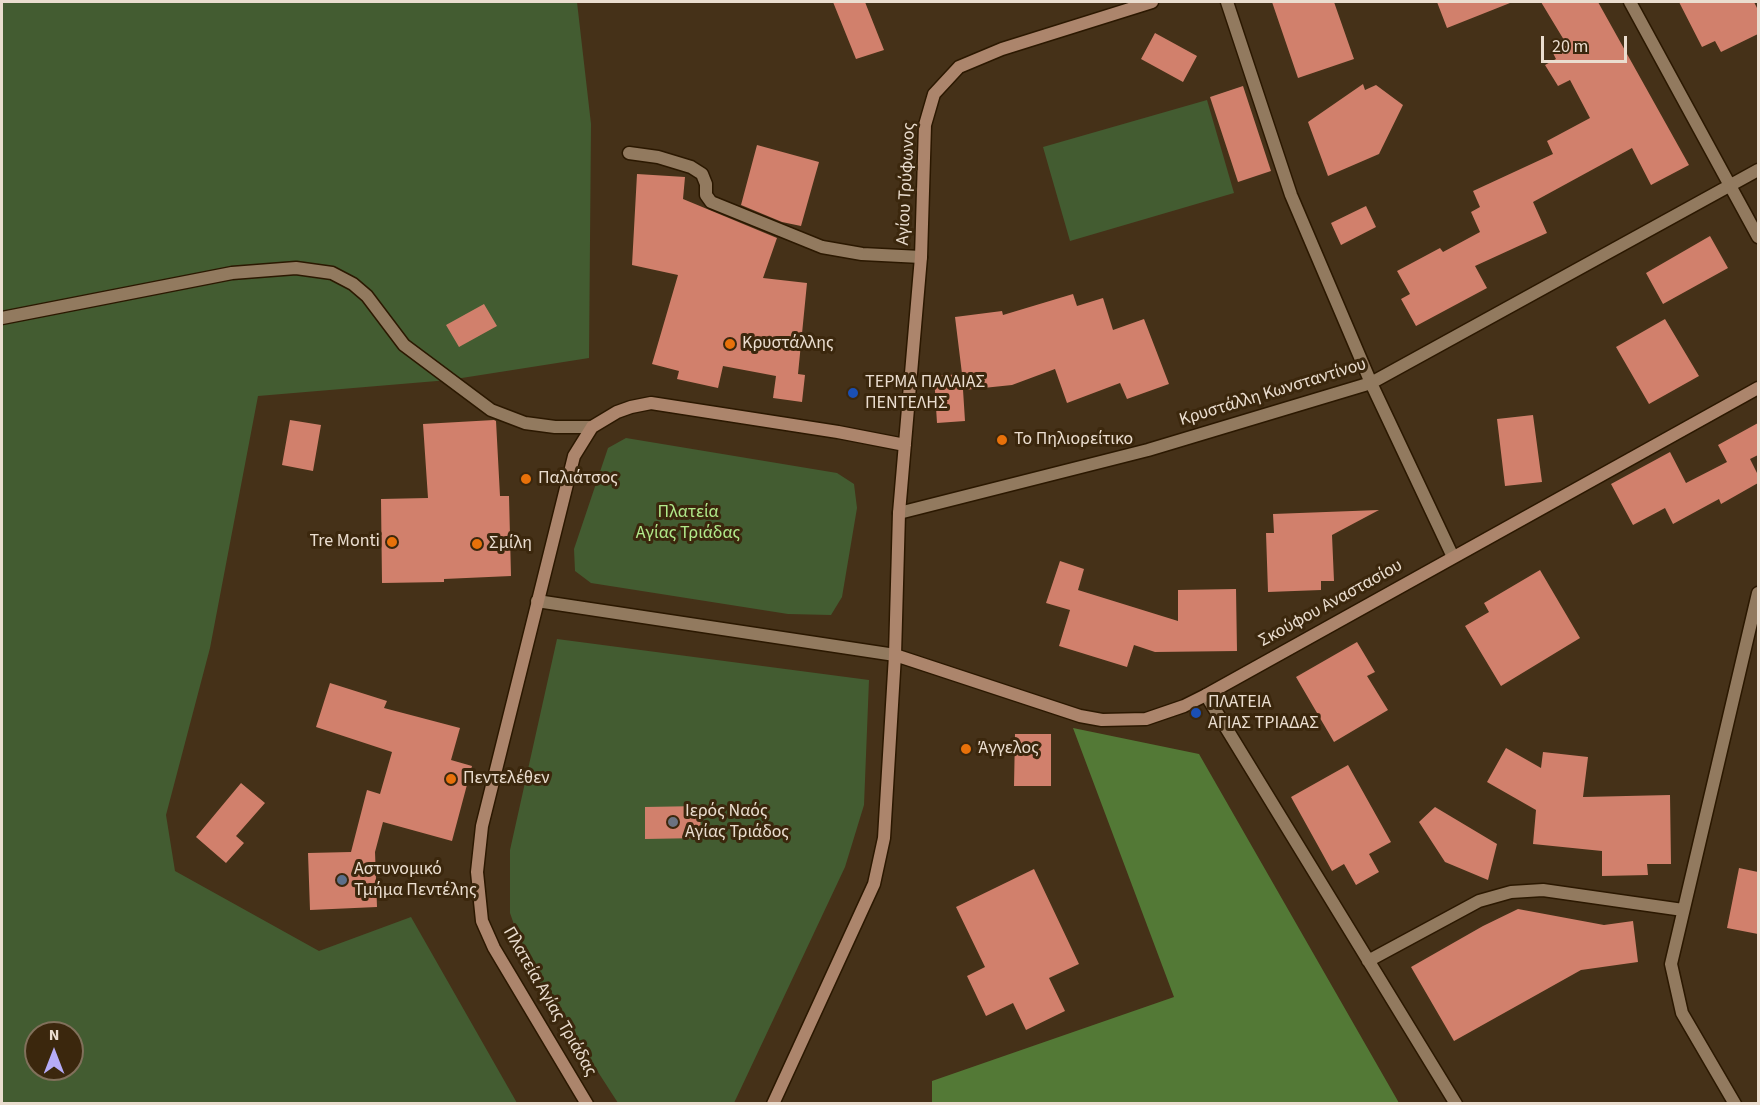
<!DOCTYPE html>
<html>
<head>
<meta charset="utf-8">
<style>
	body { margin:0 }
	#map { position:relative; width:1760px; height:1105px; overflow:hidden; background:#453118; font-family:"Source Sans 3",sans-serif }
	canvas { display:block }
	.frame { position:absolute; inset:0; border:3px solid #eaddcf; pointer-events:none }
	.north { position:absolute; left:24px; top:1021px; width:60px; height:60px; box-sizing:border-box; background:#3b270d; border:2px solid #81705b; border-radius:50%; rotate:0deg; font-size:16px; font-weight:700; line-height:24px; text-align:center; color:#eaddcf }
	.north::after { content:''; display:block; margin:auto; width:21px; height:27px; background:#b6acf8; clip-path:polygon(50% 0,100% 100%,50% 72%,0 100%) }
	.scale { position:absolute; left:1541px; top:36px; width:86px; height:27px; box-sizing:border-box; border:3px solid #eaddcf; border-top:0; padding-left:8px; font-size:18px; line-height:21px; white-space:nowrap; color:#eaddcf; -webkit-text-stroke:4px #3b270d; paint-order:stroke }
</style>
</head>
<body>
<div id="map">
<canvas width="1760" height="1105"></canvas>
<div class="frame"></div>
<div class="north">N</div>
<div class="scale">20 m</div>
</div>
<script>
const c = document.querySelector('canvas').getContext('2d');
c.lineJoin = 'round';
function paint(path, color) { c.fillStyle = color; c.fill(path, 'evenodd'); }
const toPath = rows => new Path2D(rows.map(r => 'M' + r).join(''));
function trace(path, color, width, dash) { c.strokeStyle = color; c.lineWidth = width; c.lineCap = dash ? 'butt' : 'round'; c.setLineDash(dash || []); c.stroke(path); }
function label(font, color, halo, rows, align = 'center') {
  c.font = font + ' "Source Sans 3",sans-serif'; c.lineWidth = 6; c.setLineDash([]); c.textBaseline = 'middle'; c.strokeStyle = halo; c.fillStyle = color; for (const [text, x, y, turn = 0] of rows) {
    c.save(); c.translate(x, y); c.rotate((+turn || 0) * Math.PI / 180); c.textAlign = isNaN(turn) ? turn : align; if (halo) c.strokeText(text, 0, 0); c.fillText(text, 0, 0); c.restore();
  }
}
paint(toPath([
	[2,2,577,2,591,124,589,358,449,380,258,396,210,648,166,815,175,871,319,951,411,917,517,1103,2,1104],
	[36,1033,72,1033,72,1069,36,1069],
	[1207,100,1234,193,1070,241,1043,147],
	[626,438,837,473,854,484,857,508,842,597,831,615,788,614,591,583,575,571,574,549,608,448],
	[557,639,869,680,864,805,845,867,734,1103,618,1103,527,962,510,913,510,850]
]), '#435c31');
paint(toPath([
	[1073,728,1199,754,1399,1103,932,1103,932,1081,1174,997]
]), '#537936');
paint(toPath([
	[833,2,865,2,884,50,856,59],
	[1272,2,1334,2,1354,59,1298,78],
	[1437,2,1510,2,1510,3,1447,28],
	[1541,2,1598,2,1689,165,1651,185,1632,148,1533,202,1547,233,1475,266,1487,288,1416,326,1401,299,1410,294,1397,271,1440,248,1443,252,1480,232,1471,212,1480,207,1473,191,1553,154,1547,141,1590,118,1570,80,1558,86,1545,65,1556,59,1553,53,1567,45],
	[1679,2,1754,2,1758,10,1758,34,1721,52,1715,41,1702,47],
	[1155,33,1197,56,1183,82,1141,59],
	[1363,84,1365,90,1376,85,1403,105,1379,154,1328,176,1308,122],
	[1243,86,1271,171,1238,182,1210,97],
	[757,145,819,162,801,226,782,222,741,205],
	[637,174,685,177,683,199,777,238,763,278,807,283,798,374,805,375,802,402,773,398,776,376,723,366,718,388,677,379,679,371,652,364,678,275,632,265],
	[1366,206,1376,227,1341,245,1331,223],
	[1710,236,1728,268,1663,304,1646,273],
	[1073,294,1077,306,1103,298,1113,330,1144,319,1169,384,1127,399,1120,383,1067,403,1055,369,1012,385,964,390,955,317,1002,311,1003,315],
	[484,304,497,326,459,347,446,325],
	[1665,319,1699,376,1649,404,1616,347],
	[962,374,965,421,937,423,934,376],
	[1533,415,1542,482,1505,486,1497,419],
	[290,420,321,425,313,471,282,465],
	[494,420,496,421,500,496,509,496,511,576,444,579,444,582,382,583,381,499,428,498,423,424],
	[1758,423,1758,455,1750,459,1758,475,1758,483,1721,504,1719,499,1673,524,1665,508,1633,525,1611,484,1670,452,1686,483,1727,462,1718,445],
	[1379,510,1332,535,1334,581,1321,581,1321,590,1268,592,1266,533,1274,533,1273,514],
	[1060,561,1084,569,1078,590,1178,621,1178,590,1236,589,1237,651,1155,652,1134,645,1127,667,1059,646,1070,610,1046,603],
	[1540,570,1580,638,1501,686,1465,626,1489,612,1484,603],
	[1357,642,1375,672,1367,676,1388,710,1334,742,1296,677],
	[330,683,387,701,384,708,460,728,451,760,472,766,452,841,383,822,375,852,377,907,310,910,308,853,351,852,367,790,380,794,392,752,316,727],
	[1015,734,1051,734,1051,786,1014,786],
	[1506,748,1541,768,1543,752,1588,757,1583,797,1670,795,1671,864,1647,864,1648,875,1602,876,1602,851,1533,844,1536,810,1487,782],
	[1348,765,1391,842,1369,854,1379,872,1356,885,1344,864,1332,871,1291,797],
	[241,783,265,803,236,836,244,843,226,863,196,837],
	[700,806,701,838,645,839,645,807],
	[1435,807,1497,844,1488,880,1445,862,1419,822],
	[1739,868,1758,872,1758,934,1727,928],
	[1034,869,1079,964,1049,978,1065,1011,1026,1030,1013,1003,986,1016,967,976,985,967,956,907],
	[1518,909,1604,925,1633,921,1638,962,1581,970,1454,1041,1411,967,1483,926]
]), '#d1806c');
const minor = toPath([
	[1227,2,1291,195,1371,383,1453,557],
	[1630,2,1758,237],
	[629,153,658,157,691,167,702,174,706,184,706,195,711,202,822,247,862,254,921,257],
	[899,513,1148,450,1371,383,1758,170],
	[537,601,895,655],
	[1206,695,1456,1104],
	[1368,961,1479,901,1511,892,1543,890,1683,910],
	[1735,1104,1682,1013,1671,964,1758,593]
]);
const tertiary = toPath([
	[2,318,232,273,296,268,332,273,353,284,367,296,404,345,491,410,525,423,555,427,592,427]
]);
const secondary = toPath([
	[895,655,1080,716,1102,720,1146,719,1184,706,1206,695,1758,388],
	[587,1104,494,948,482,921,477,872,482,826,574,456,592,427,617,412,631,407,651,403,838,432,905,445],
	[773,1104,874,884,884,838,895,655,899,513,921,257,925,125,934,94,959,67,1002,49,1152,2]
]);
trace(minor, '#2b1800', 15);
trace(tertiary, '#2b1800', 15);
trace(secondary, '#2b1800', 15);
trace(minor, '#927a5f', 12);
trace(tertiary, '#927a5f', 12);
trace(secondary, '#ac856c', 12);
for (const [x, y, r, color] of [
	[730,344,6,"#e8710a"],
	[853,393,6,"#1a4fb4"],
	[1002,440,6,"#e8710a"],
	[526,479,6,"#e8710a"],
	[392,542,6,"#e8710a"],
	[477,544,6,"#e8710a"],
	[1196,713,6,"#1a4fb4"],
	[966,749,6,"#e8710a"],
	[451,779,6,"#e8710a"],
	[673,822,6,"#6b7280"],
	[342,880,6,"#5c6f8a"]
]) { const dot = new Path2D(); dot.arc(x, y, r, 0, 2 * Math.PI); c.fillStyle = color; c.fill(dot); trace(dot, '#3b270d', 2); }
label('18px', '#eaddcf', '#3b270d', [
	["Αγίου Τρύφωνος",907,184,-87],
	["Κρυστάλλη Κωνσταντίνου",1273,393,-17],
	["Σκούφου Αναστασίου",1331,604,-29],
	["Πλατεία Αγίας Τριάδας",549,1002,60]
]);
label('18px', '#eaddcf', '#3b270d', [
	["Κρυστάλλης",742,344],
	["ΤΕΡΜΑ ΠΑΛΑΙΑΣ",865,383],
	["ΠΕΝΤΕΛΗΣ",865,404],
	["Το Πηλιορείτικο",1014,440],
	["Παλιάτσος",538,479],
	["Tre Monti",380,542,"right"],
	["Σμίλη",489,544],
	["ΠΛΑΤΕΙΑ",1208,703],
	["ΑΓΙΑΣ ΤΡΙΑΔΑΣ",1208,724],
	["Άγγελος",978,749],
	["Πεντελέθεν",463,779],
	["Ιερός Ναός",685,812],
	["Αγίας Τριάδος",685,833],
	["Αστυνομικό",354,870],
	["Τμήμα Πεντέλης",354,891]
], 'left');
label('18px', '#b1e98a', '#3b270d', [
	["Πλατεία",688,513],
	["Αγίας Τριάδας",688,534]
]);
</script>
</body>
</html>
